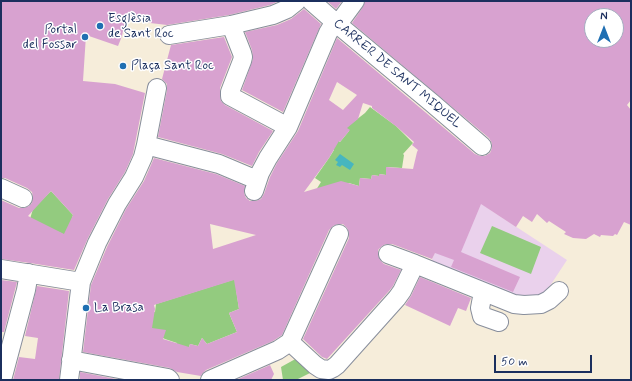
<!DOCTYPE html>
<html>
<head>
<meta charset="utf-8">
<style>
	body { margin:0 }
	#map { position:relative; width:632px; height:381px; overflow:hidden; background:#f6edda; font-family:Mynerve,sans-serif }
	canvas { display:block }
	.frame { position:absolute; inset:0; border:2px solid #1b2f5e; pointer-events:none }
	.north { position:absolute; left:584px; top:8px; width:40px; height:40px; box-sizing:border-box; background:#fff; border:1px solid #a4acbf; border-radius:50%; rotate:0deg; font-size:11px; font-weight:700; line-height:16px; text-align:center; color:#1b2f5e }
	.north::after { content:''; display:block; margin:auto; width:14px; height:18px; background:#1f6fb2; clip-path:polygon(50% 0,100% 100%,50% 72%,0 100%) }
	.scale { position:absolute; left:494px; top:355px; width:98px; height:18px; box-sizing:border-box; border:2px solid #1b2f5e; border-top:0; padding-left:5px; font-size:12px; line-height:14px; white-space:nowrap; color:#1b2f5e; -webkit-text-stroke:3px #fff; paint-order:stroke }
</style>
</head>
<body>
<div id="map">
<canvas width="632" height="381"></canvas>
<div class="frame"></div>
<div class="north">N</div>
<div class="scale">50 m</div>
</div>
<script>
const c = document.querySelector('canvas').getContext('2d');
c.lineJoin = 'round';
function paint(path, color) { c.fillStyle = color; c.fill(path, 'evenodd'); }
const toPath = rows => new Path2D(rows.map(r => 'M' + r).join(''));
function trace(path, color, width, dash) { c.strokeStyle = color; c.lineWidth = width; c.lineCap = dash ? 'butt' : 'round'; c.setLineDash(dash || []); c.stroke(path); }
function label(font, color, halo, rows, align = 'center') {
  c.font = font + ' Mynerve,sans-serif'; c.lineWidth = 3; c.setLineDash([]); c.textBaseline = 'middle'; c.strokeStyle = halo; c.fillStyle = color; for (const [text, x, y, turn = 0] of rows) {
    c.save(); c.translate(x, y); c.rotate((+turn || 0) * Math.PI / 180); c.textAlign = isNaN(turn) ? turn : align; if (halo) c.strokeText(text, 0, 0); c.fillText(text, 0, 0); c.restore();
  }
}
paint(toPath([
	[461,189,492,211,567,260,544,295,519,300,431,262]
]), '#ead1ec');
paint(toPath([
	[370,107,396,126,413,143,403,154,404,155,402,168,387,167,386,175,380,174,379,176,372,175,371,179,360,178,359,186,349,183,316,190,321,182,315,178,329,158,334,150,325,145,334,137,340,142,349,131,344,126,356,120,365,113],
	[51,191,73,215,67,236,30,219,33,209],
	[492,226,541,247,531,274,480,253],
	[245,276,250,285,236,289,239,309,229,313,237,332,207,344,202,338,198,346,190,344,188,350,176,347,177,343,165,339,163,338,163,341,135,331,139,315,155,312,156,304],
	[299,357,312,372,296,380,283,380,281,367]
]), '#93cb7f');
paint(toPath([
	[340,154,354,164,350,170,342,165,340,167,336,165,338,162,335,160]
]), '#47b6bf');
paint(toPath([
	[1,1,279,1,270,5,229,15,167,25,125,20,122,36,118,46,86,35,83,81,115,84,145,93,133,154,125,172,108,199,88,238,74,270,30,263,1,259,1,200,19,208,24,208,29,206,32,203,33,197,32,192,27,188,5,178,1,178],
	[51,191,73,215,64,234,28,216],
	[327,1,342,1,336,9],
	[365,1,631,1,631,100,627,105,631,110,631,225,624,222,617,235,615,234,613,236,601,235,600,237,594,234,586,239,573,238,564,234,566,232,549,221,547,223,537,214,532,222,523,216,516,227,481,204,461,252,520,277,513,292,451,267,454,260,435,253,432,259,392,244,386,244,382,246,378,250,378,255,380,260,384,264,401,270,393,286,389,291,327,359,322,357,303,339,349,238,349,233,347,228,343,224,338,224,333,226,329,230,282,335,273,341,206,370,202,374,201,376,177,372,170,368,83,352,91,285,107,247,126,209,144,181,154,158,216,174,245,186,244,193,246,198,250,201,256,201,261,199,264,194,270,177,277,163,298,131,337,38,475,154,480,156,485,156,490,153,492,148,492,143,489,138,352,23,363,7],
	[592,16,616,16,616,40,592,40],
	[337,82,357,95,343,110,329,100],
	[363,103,372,106,372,108,397,127,414,142,412,145,418,150,417,152,413,169,386,167,386,175,379,174,379,176,372,175,371,179,360,178,359,186,341,181,304,192,329,158,339,141,340,142,350,130,347,128,358,119],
	[210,224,256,235,213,249],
	[234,280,239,309,229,313,237,332,207,344,202,338,198,346,190,344,189,347,163,339,166,330,152,328,155,309,154,305],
	[304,9,321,24,283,112,242,90,253,59,252,50,245,32,277,25,291,19],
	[224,37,232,57,220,88,220,96,221,101,225,105,273,131,259,152,252,166,222,154,158,137,167,90,167,84,162,79,171,45],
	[420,277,471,298,466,311,458,308,450,326,405,305,411,296],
	[1,280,17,282,4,332,1,332],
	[37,286,69,291,59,380,13,380,19,357,35,359,38,338,25,336],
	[270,365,274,374,271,380,236,380],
	[80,372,121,380,80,380]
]), '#d8a2d0');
const minor = toPath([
	[311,1,336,23,432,103,482,146],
	[231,25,242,53,243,57,242,61,230,92,230,96,288,127],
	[169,35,231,25,273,15,287,9,297,1],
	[146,145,219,164,257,180],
	[1,188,23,198],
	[254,191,260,173,268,158,288,127,328,33,331,28,341,20,355,1],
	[388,254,415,264,514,304,524,305,541,304,549,300,559,291],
	[1,269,81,282],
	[483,292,480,308,482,316,499,322],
	[290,342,315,365,321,369,329,370,333,368,337,365,397,298,402,291,415,264],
	[71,360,168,378,170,380],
	[2,380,26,290,29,273],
	[69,380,81,282,97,243,117,204,134,177,143,157,146,145,157,88],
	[210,380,278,350,290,342,339,234]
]);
trace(minor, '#888e9c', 20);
trace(minor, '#fff', 18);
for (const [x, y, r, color] of [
	[100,26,4,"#1f6fb2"],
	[85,37,4,"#1f6fb2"],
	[123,66,4,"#1f6fb2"],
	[86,308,4,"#1f6fb2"]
]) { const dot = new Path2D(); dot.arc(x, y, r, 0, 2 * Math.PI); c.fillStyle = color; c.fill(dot); trace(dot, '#fff', 1.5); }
label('13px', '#1b2f5e', '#fff', [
	["Esglèsia",108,19],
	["de Sant Roc",108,34],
	["Portal",77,30,"right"],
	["del Fossar",77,45,"right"],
	["Plaça Sant Roc",131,66],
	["La Brasa",94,308]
], 'left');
label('13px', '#1b2f5e', '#fff', [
	["CARRER DE SANT MIQUEL",397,74,40]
]);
</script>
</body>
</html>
